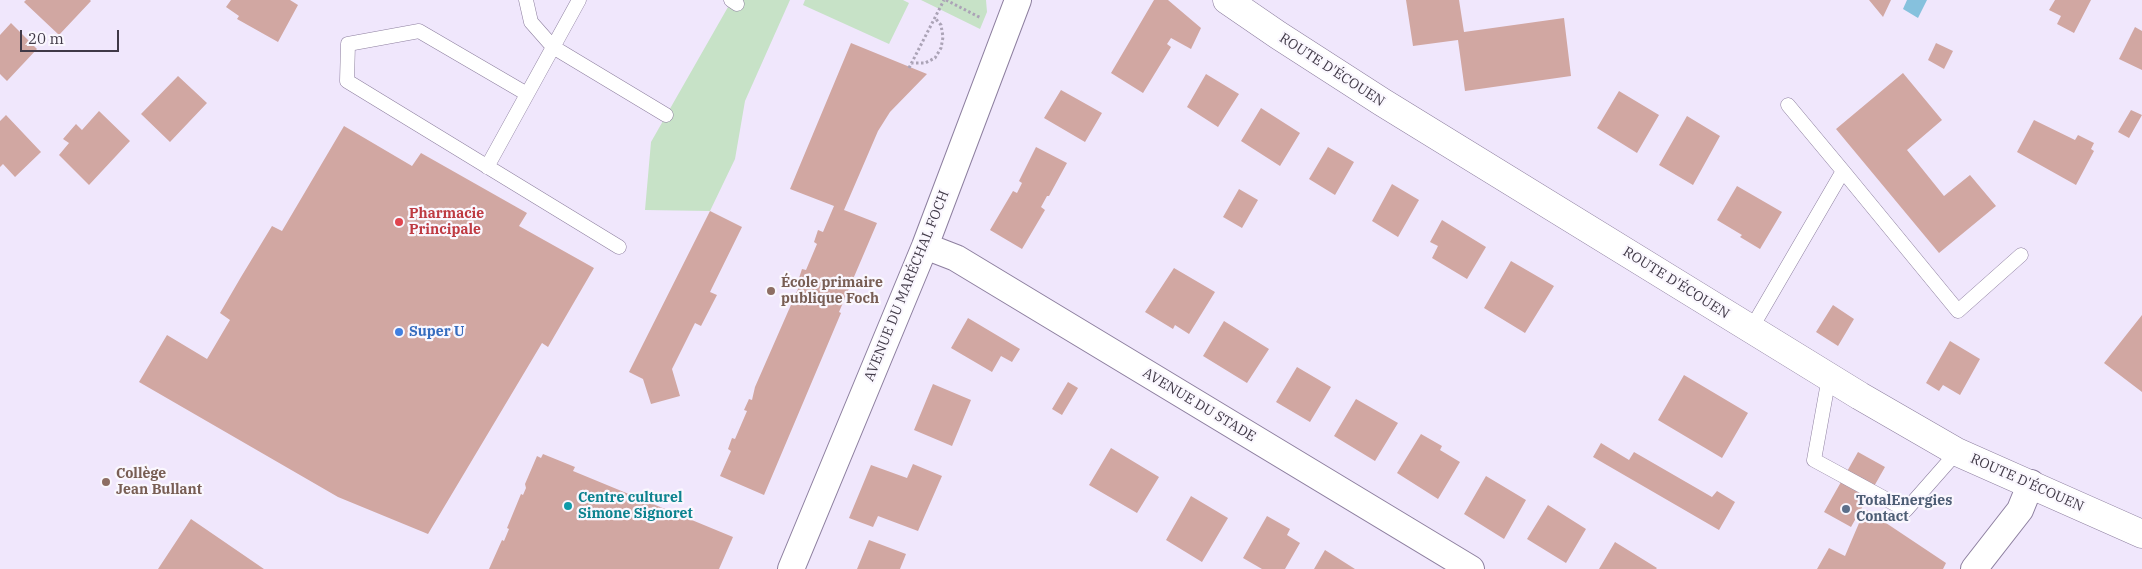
<!DOCTYPE html>
<html>
<head>
<meta charset="utf-8">
<style>
	body { margin:0 }
	#map { position:relative; width:2142px; height:569px; overflow:hidden; background:#f0e7fc; font-family:"IBM Plex Serif",serif }
	canvas { display:block }
	.scale { position:absolute; left:20px; top:30px; width:99px; height:22px; box-sizing:border-box; border:2px solid #403947; border-top:0; padding-left:6px; font-size:15px; line-height:18px; white-space:nowrap; color:#403947; -webkit-text-stroke:4px #faf7fe; paint-order:stroke }
</style>
</head>
<body>
<div id="map">
<canvas width="2142" height="569"></canvas>
<div class="scale">20 m</div>
</div>
<script>
const c = document.querySelector('canvas').getContext('2d');
c.lineJoin = 'round';
function paint(path, color) { c.fillStyle = color; c.fill(path, 'evenodd'); }
const toPath = rows => new Path2D(rows.map(r => 'M' + r).join(''));
function trace(path, color, width, dash) { c.strokeStyle = color; c.lineWidth = width; c.lineCap = dash ? 'butt' : 'round'; c.setLineDash(dash || []); c.stroke(path); }
function label(font, color, halo, rows, align = 'center') {
  c.font = font + ' "IBM Plex Serif",serif'; c.lineWidth = 4.5; c.setLineDash([]); c.textBaseline = 'middle'; c.strokeStyle = halo; c.fillStyle = color; for (const [text, x, y, turn = 0] of rows) {
    c.save(); c.translate(x, y); c.rotate((+turn || 0) * Math.PI / 180); c.textAlign = isNaN(turn) ? turn : align; if (halo) c.strokeText(text, 0, 0); c.fillText(text, 0, 0); c.restore();
  }
}
paint(toPath([
	[732,0,790,0,745,101,735,159,710,211,645,210,651,142],
	[805,0,903,0,909,3,889,44,803,5],
	[921,0,986,0,987,12,980,29]
]), '#c7e2c7');
paint(toPath([
	[1907,0,1927,0,1918,18,1903,9]
]), '#86c1dd');
paint(toPath([
	[26,0,90,0,91,1,59,35,24,2],
	[231,0,290,0,298,5,278,42,237,19,239,16,226,7],
	[1154,0,1168,0,1201,28,1191,49,1171,38,1167,44,1171,47,1143,93,1111,73],
	[1406,0,1459,0,1464,32,1564,18,1571,76,1465,91,1458,40,1413,46],
	[1869,0,1891,0,1883,17],
	[2055,0,2091,0,2074,33,2057,24,2061,16,2049,10],
	[11,23,37,49,7,81,0,74,0,35],
	[2135,27,2142,31,2142,70,2119,59],
	[851,43,927,74,890,112,878,131,844,210,877,223,839,312,841,313,764,495,720,476,731,451,728,449,732,438,735,439,747,411,744,410,749,399,752,400,755,387,801,282,798,281,802,269,806,270,817,244,814,242,818,230,823,232,834,206,790,189],
	[1936,43,1953,51,1944,69,1928,60],
	[1903,73,1942,120,1907,150,1944,196,1970,175,1996,206,1939,253,1836,129],
	[1206,74,1239,94,1218,127,1187,107],
	[178,76,207,103,170,142,141,114],
	[1061,90,1102,113,1085,142,1044,118],
	[1619,91,1659,115,1637,153,1597,128],
	[1261,108,1300,133,1280,166,1241,141],
	[2131,110,2142,115,2129,138,2118,132],
	[99,111,130,141,89,185,59,155,69,143,63,139,76,124,82,130],
	[6,115,41,152,15,177,3,164,0,167,0,121],
	[1687,116,1720,136,1693,185,1659,165],
	[2034,120,2075,140,2078,135,2094,143,2091,149,2094,151,2076,185,2017,152],
	[344,126,412,166,421,153,527,213,519,226,594,268,548,347,542,343,428,534,338,497,139,382,167,335,207,359,230,320,220,313,241,277,272,226,282,231],
	[1036,147,1067,163,1049,196,1047,196,1041,207,1045,210,1022,249,990,230,1013,191,1017,193,1022,183,1019,181],
	[1328,147,1354,162,1335,195,1309,179],
	[1392,184,1419,200,1398,237,1372,221],
	[1737,186,1782,212,1760,249,1740,237,1742,235,1717,220],
	[1239,189,1258,200,1242,228,1223,217],
	[710,211,742,227,710,292,717,295,701,326,695,323,672,369,680,396,651,404,643,379,629,372],
	[1442,220,1486,247,1467,279,1432,258,1438,246,1430,242],
	[1511,261,1554,286,1525,333,1484,308],
	[1174,268,1215,292,1189,334,1175,325,1173,329,1145,312],
	[1833,305,1854,319,1838,346,1816,332],
	[2142,315,2142,392,2104,363],
	[968,318,1020,349,1012,362,1001,356,992,372,951,348],
	[1224,321,1269,349,1247,383,1203,356],
	[1950,341,1980,359,1960,395,1943,385,1939,391,1926,383],
	[1297,367,1331,387,1310,422,1276,402],
	[1684,375,1748,413,1722,458,1658,420],
	[1068,382,1078,388,1062,415,1052,409],
	[933,384,971,400,952,446,914,430],
	[1356,399,1398,423,1375,461,1334,436],
	[1421,434,1442,446,1440,450,1460,462,1438,499,1397,473],
	[1601,443,1629,460,1634,452,1712,497,1717,491,1735,502,1719,530,1593,457],
	[1111,448,1159,477,1137,513,1089,485],
	[1858,452,1885,467,1851,527,1824,512],
	[543,454,575,467,573,471,733,537,719,569,489,569,502,540,504,541,509,529,507,528,521,494,523,495,526,488,525,484,537,456,541,458],
	[913,464,942,476,918,531,878,516,873,527,849,518,871,465,907,478],
	[1486,476,1526,500,1504,539,1464,514],
	[1191,496,1228,518,1202,562,1166,540],
	[1548,505,1586,529,1566,563,1527,539],
	[1865,509,1946,563,1943,569,1817,569,1829,548,1845,556],
	[1267,516,1290,529,1287,535,1300,543,1285,569,1262,569,1243,558],
	[191,519,264,569,158,569],
	[869,540,906,554,900,569,857,569],
	[1615,542,1657,568,1656,569,1599,569],
	[1325,550,1355,569,1314,569]
]), '#d1a7a2');
const lane = toPath([
	[526,0,531,22,553,47,666,115],
	[731,0,737,4],
	[527,94,419,31,348,44,347,81,619,247],
	[1788,105,1843,171],
	[487,167,579,0],
	[1751,329,1843,171,1958,311,2021,255],
	[1829,377,1814,460,1906,510,1957,452]
]);
const street = toPath([
	[925,246,956,258,1471,569],
	[791,569,925,246,1018,0],
	[1974,569,2020,510,2031,483]
]);
const secondary = toPath([
	[1227,0,1278,35,1382,102,1860,396,1957,452,2142,534]
]);
trace(lane, '#8d7f9f', 15);
trace(street, '#8d7f9f', 28);
trace(secondary, '#8d7f9f', 29);
trace(toPath([
	[946,0,981,18],
	[911,63,925,63,935,58,941,48,943,37,941,25,935,18],
	[909,68,944,0]
]), '#aba3b6', 3, [2.5, 2.5]);
trace(lane, '#fff', 14);
trace(street, '#fff', 26);
trace(secondary, '#fff', 28);
for (const [x, y, r, color] of [
	[399,222,5,"#e0444e"],
	[771,291,5,"#8d6e63"],
	[399,332,5,"#3f7fe0"],
	[106,482,5,"#8d6e63"],
	[568,506,5,"#0f9aa8"],
	[1846,509,5,"#5c6f8a"]
]) { const dot = new Path2D(); dot.arc(x, y, r, 0, 2 * Math.PI); c.fillStyle = color; c.fill(dot); trace(dot, '#faf7fe', 2); }
label('14px', '#403947', '#faf7fe', [
	["ROUTE D'ÉCOUEN",1332,70,33],
	["ROUTE D'ÉCOUEN",1676,283,32],
	["AVENUE DU MARÉCHAL FOCH",907,286,-68],
	["AVENUE DU STADE",1199,405,31],
	["ROUTE D'ÉCOUEN",2027,483,24]
]);
label('bold 14px', '#be3a42', '#faf7fe', [
	["Pharmacie",409,214],
	["Principale",409,230]
], 'left');
label('bold 14px', '#785e54', '#faf7fe', [
	["École primaire",781,283],
	["publique Foch",781,299],
	["Collège",116,474],
	["Jean Bullant",116,490]
], 'left');
label('bold 14px', '#366cbe', '#faf7fe', [
	["Super U",409,332]
], 'left');
label('bold 14px', '#0d838f', '#faf7fe', [
	["Centre culturel",578,498],
	["Simone Signoret",578,514]
], 'left');
label('bold 14px', '#4e5e75', '#faf7fe', [
	["TotalEnergies",1856,501],
	["Contact",1856,517]
], 'left');
</script>
</body>
</html>
